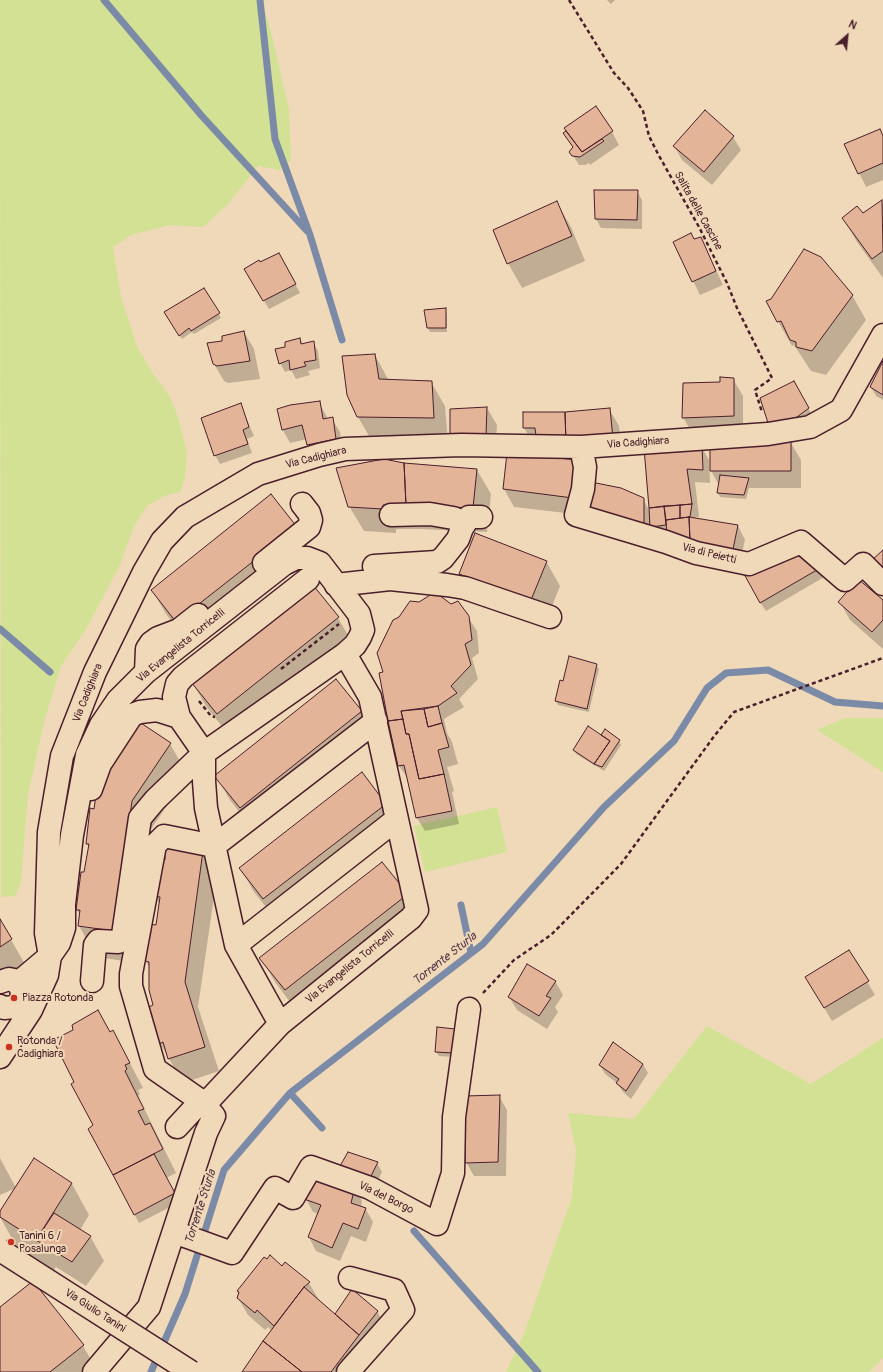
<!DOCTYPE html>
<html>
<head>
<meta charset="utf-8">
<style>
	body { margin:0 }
	#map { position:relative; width:883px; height:1372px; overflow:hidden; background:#f0d9b8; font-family:Pangolin,sans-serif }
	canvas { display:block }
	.north { position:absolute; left:827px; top:16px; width:40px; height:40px; -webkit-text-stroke:3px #f0d9b8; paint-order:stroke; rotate:27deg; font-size:11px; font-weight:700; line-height:16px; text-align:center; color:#4a1f2b }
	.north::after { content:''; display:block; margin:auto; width:14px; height:18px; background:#4a1f2b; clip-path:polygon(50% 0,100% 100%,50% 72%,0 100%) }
</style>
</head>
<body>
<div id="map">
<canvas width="883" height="1372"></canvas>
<div class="north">N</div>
</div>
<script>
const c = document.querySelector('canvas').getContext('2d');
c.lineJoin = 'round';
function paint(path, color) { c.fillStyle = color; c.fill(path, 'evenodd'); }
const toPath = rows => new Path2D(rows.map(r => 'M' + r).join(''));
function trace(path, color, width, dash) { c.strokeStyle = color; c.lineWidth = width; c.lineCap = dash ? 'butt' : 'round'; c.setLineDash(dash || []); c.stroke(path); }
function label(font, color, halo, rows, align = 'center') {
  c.font = font + ' Pangolin,sans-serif'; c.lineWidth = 4; c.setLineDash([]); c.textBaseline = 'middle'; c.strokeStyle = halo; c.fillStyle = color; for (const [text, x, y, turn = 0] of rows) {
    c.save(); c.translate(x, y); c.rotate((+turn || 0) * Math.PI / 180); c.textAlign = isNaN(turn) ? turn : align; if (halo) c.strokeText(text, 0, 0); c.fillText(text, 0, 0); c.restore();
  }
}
paint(toPath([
	[0,0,261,0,271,31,289,110,291,160,280,170,258,166,228,204,203,227,170,225,131,235,113,247,121,297,137,346,152,372,170,397,178,417,187,453,185,478,180,492,164,496,147,506,134,526,120,565,86,629,61,666,45,719,28,794,21,882,15,896,1,897],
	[845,718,883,718,883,772,817,730],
	[497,807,507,852,425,872,414,826],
	[707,1026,811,1084,883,1038,883,1358,869,1372,506,1372,524,1334,572,1197,576,1150,568,1113,634,1119]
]), '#d2e194');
paint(toPath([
	[607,0,615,0,611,4],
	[565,129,612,132,619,145,590,165,589,163,585,165,579,165,571,152,573,148,564,133,567,132],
	[880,130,883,136,883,180,866,187,846,145],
	[733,137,741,150,712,185,682,160,674,146],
	[637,191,642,200,642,229,601,228,596,219],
	[882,201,883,203,883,278,857,242,843,218,863,215],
	[557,203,571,227,585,261,522,288,508,263],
	[701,238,723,285,700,295,674,242],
	[279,254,300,293,269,309,245,270],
	[203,289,221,318,194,334,192,332,182,339,165,312],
	[852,295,866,320,826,375,811,371,794,345,792,346,767,302],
	[445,309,447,314,447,332,430,332,428,328],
	[244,332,254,349,260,379,228,383,224,381,214,364,223,342],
	[300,339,303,344,313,342,318,351,320,368,308,371,310,375,296,379,291,370,285,372,280,363],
	[375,355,389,381,431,382,445,406,448,442,372,441,358,417],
	[883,363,883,400,876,396,871,387],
	[733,379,743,396,743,433,693,435,683,417,721,383],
	[793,382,816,422,777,439],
	[319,402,328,419,332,419,340,432,343,453,316,458,307,439,290,443,283,430],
	[240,404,254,436,247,439,252,453,220,464,215,455],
	[487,408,497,425,495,453,461,453],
	[609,409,619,426,622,456,577,460,564,438,548,457,585,502,643,499,650,512,701,446,709,460,710,483,695,482,699,517,696,517,696,519,738,526,745,540,738,571,583,515,514,507,504,489,508,455,531,441,524,427,566,413],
	[791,443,801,460,801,488,749,488,746,499,720,497,718,493,719,485,711,471],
	[404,464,477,470,491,494,487,532,421,529,396,529,396,533,364,531,349,506],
	[296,528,310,552,191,646,166,614,152,590],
	[807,548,826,576,766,611,760,602],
	[546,561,560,586,545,624,474,598,460,574],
	[313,586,338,618,352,642,231,738,206,706,192,682],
	[840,602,883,602,883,649,850,620],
	[468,617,477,631,479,653,472,658,478,679,459,699,464,707,444,719,447,733,452,742,458,764,447,767,454,791,452,792,459,824,425,831,417,818,408,779,399,766,384,673],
	[596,665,599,669,589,712,558,705,556,701,563,682],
	[361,712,375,736,254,831,230,800,216,776],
	[141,724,170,744,188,775,149,832,131,962,97,957,79,926,80,915,77,910,89,848,87,844,94,810,131,737],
	[602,737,619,741,621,745,604,771,576,754,574,750],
	[385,805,399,829,278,922,254,892,240,868],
	[203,852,217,876,198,1007,219,1071,183,1083,160,1043,150,969,146,961,157,926,160,905,155,896,166,861],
	[407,894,421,918,299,1014,275,982,261,958],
	[0,921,25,964,0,979],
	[849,951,875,995,832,1021,814,991],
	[555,981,563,995,555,1007,558,1012,547,1029,517,1010,509,997],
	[438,1028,455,1030,457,1034,454,1057,439,1056,436,1052],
	[113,1031,143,1088,138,1090,140,1094,138,1096,176,1173,166,1178,180,1202,139,1223,89,1129,94,1126,110,1033],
	[643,1064,648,1073,631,1099,623,1092,617,1083,605,1074,600,1065],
	[499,1096,507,1110,506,1176,474,1176,466,1162],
	[348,1153,377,1163,382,1172,375,1187],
	[0,1158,16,1188,0,1195],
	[72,1184,89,1215,80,1230,90,1236,104,1261,86,1286,56,1267,54,1270,16,1246,0,1217,0,1213],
	[355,1188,362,1201,361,1207,365,1208,373,1222,366,1242,351,1236,340,1261,316,1251,309,1237,318,1214,313,1212,306,1199],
	[285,1264,309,1283,319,1300,335,1315,352,1291,377,1311,391,1336,363,1372,243,1372,273,1332,268,1327,265,1330,248,1315,238,1298,238,1291,283,1267],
	[0,1309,83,1346,97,1370,94,1372,0,1372]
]), '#0003');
trace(toPath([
	[104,0,201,115,307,231],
	[260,0,275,139,310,235,342,340],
	[0,629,50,672],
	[461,905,471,953],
	[290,1093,322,1128],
	[414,1231,538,1372],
	[151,1372,185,1294,224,1170,290,1093,483,944,604,807,674,741,707,688,726,673,768,670,835,702,883,706]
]), '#7b8ba7', 7);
const building = toPath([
	[596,106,613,131,582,152,564,128,596,106],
	[705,110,734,136,704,172,673,146,705,110],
	[880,129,883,136,883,163,858,174,844,144,880,129],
	[566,131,582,152,602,139,604,141,580,157,572,156,569,152,573,147,563,133,566,131],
	[594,190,638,190,637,220,595,219,594,190],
	[882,200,883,251,872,259,842,218,857,206,863,213,882,200],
	[557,201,572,236,507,264,493,230,557,201],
	[691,233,694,239,701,237,716,271,692,282,673,242,691,233],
	[804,249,821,257,853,295,812,351,796,347,796,342,790,340,781,321,777,322,766,301,771,299,804,249],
	[279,253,296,284,263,301,244,269,259,260,260,262,279,253],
	[204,288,220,313,191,331,189,328,179,336,164,312,204,288],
	[446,308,446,328,427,328,424,310,446,308],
	[244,331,250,361,217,366,213,364,207,343,222,341,222,336,244,331],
	[300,338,301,344,314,341,316,360,304,362,306,366,290,370,289,360,279,364,275,349,285,347,285,342,300,338],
	[375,354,379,379,432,381,434,418,357,417,347,395,342,356,375,354],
	[883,361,883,395,870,387,883,361],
	[720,377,734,378,734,416,682,418,683,383,720,382,720,377],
	[794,381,809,408,793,420,769,426,760,398,794,381],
	[320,401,323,419,333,417,336,439,307,445,302,425,282,430,277,409,290,405,320,401],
	[241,403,249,427,243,430,248,444,214,456,201,418,241,403],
	[487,407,486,436,450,436,450,409,487,407],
	[610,408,613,439,566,443,565,412,610,408],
	[523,412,565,412,566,443,537,444,535,428,523,428,523,412],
	[791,442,791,471,710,471,710,445,791,442],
	[702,445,703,470,687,469,692,504,649,508,644,448,702,445],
	[507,453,578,460,573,498,503,489,507,453],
	[384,459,404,463,406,505,383,505,383,509,348,507,336,468,384,459],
	[404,463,477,469,473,508,406,505,404,463],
	[720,475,749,478,744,495,717,493,720,475],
	[591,482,621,488,644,498,644,527,583,511,591,482],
	[271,494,297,527,176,622,151,590,271,494],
	[692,504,690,517,680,518,680,505,692,504],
	[680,505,680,518,666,520,664,506,680,505],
	[664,506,666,525,650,527,649,508,664,506],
	[689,517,738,525,731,559,690,541,689,517],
	[689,517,690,541,667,538,666,520,689,517],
	[475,533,547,561,531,600,459,574,475,533],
	[807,547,822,567,760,603,744,574,807,547],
	[883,550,883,571,872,560,883,550],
	[858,579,883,600,883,620,872,632,838,602,858,579],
	[313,585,339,617,217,714,191,682,313,585],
	[435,592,451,604,458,601,469,616,472,640,465,644,471,665,451,686,457,693,438,706,401,711,403,719,388,721,379,673,383,672,377,653,393,620,399,617,410,601,419,602,435,592],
	[569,656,597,664,587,709,555,701,560,680,563,681,569,656],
	[336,679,362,711,240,808,214,776,336,679],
	[438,706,442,723,428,727,424,709,438,706],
	[424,709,428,727,442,723,449,747,438,750,444,774,419,779,409,734,406,734,401,711,424,709],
	[403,719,406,734,409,734,419,779,444,774,452,811,416,818,404,765,398,766,388,721,403,719],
	[141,723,171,743,132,801,114,931,78,926,80,910,76,910,81,872,84,872,89,844,86,844,90,808,94,809,97,788,130,735,141,723],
	[588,726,610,741,594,764,573,750,588,726],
	[605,729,620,740,602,767,594,764,610,741,601,735,605,729],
	[362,772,386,804,263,899,239,868,362,772],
	[165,843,203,851,185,982,205,1047,168,1059,163,1042,159,1044,149,1007,153,1005,149,990,149,962,145,961,149,924,156,925,160,897,154,896,160,859,165,860,165,843],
	[382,862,408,894,285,990,259,958,382,862],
	[0,919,12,939,0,947,0,919],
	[849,950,869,981,824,1008,805,977,849,950],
	[527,964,556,981,546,996,551,998,539,1016,508,997,527,964],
	[98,1010,110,1032,113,1030,130,1063,125,1065,127,1069,125,1071,144,1109,138,1111,145,1125,150,1123,163,1149,113,1175,88,1129,93,1125,71,1084,74,1082,53,1040,73,1030,72,1025,98,1010],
	[437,1027,455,1029,453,1053,435,1052,437,1027],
	[613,1042,643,1064,626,1091,616,1083,619,1079,599,1065,613,1042],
	[500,1095,498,1162,465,1163,465,1096,500,1095],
	[348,1152,378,1162,370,1178,340,1166,348,1152],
	[154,1154,175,1193,134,1215,113,1175,154,1154],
	[34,1158,72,1183,36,1240,0,1217,0,1211,34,1158],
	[316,1173,355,1187,351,1203,366,1208,358,1229,343,1223,332,1248,308,1237,321,1205,304,1199,316,1173],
	[54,1213,91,1236,72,1262,36,1240,54,1213],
	[270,1255,282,1266,285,1262,310,1282,304,1287,274,1326,257,1310,255,1313,237,1298,239,1292,237,1291,264,1257,267,1259,270,1255],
	[33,1281,84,1345,50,1372,0,1372,0,1307,33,1281],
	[304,1287,359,1335,331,1372,302,1372,263,1341,304,1287],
	[352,1289,378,1311,359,1335,335,1314,352,1289],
	[263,1341,302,1372,242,1372,263,1341]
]);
paint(building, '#e4b499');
trace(building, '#4a1f2b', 1);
const minor = toPath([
	[581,447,585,467,583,489,576,515,666,542,696,553,749,564,801,542,845,580,863,564,883,584],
	[391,515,430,514,453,518,465,523],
	[264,563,309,527,311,520,309,513,302,504],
	[374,566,437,562,443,558,458,539,462,528,469,517,481,517],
	[336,585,390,579,447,585,465,588,550,617],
	[146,672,147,649,151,643,158,638,179,630,198,615],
	[179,717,174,697,177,684,183,677,308,579],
	[91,789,100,764,132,715,140,712,157,710,179,717,204,753,155,800,140,818,123,935,121,939,118,942,98,941,95,945,92,981],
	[236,945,397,819],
	[0,982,9,979,14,980,21,987,22,996,21,1001,14,1007,4,1008,0,1006],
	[18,983,50,956,59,943,64,928,64,904,72,835,87,755,101,725,118,700,146,672,284,564,296,558,307,558,320,563,359,614,363,630,360,637,355,645,345,654,204,753,204,781,206,808,236,945,280,1024],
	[0,1057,31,1010,47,975,50,956,46,933,49,832,62,756,95,672,144,572,162,541,185,517,258,474,319,455,345,449,461,445,581,447,768,434,810,427,841,410,883,335],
	[177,1127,201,1101,210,1099,280,1024,411,918,417,910,370,697,345,654],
	[174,1232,232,1253,275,1188,293,1198,311,1167,370,1188,437,1224,453,1173,454,1117,469,1009],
	[94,1372,149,1307,206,1133,214,1116,201,1101,155,1069,131,986,131,974,155,845,164,836,214,846,376,721],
	[348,1372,403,1310,394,1290,350,1278]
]);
trace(minor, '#4a1f2b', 25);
trace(toPath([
	[569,0,614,73,628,88,643,111,649,136,658,154,699,227,727,283,737,308,772,378,755,390,762,412],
	[281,669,339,624],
	[199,701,211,716,215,717],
	[483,993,514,960,551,935,621,864,715,735,734,712,883,658]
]), '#4a1f2b', 2.5, [4, 3]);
trace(minor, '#f0d9b8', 22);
const majorBridge = toPath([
	[0,1250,191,1372]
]);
trace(majorBridge, '#4a1f2b', 25, []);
trace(majorBridge, '#f0d9b8', 22);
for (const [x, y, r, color] of [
	[14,998,4,"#c8321e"],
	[9,1047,4,"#c8321e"],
	[11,1242,4,"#c8321e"]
]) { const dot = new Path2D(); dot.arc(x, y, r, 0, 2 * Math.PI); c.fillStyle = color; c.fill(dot); trace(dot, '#f0d9b8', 1.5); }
label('11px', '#4a1f2b', '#f0d9b8', [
	["Salita delle Cascine",698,211,61],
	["Via Cadighiara",638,443,-4],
	["Via Cadighiara",316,458,-14],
	["Via di Peietti",709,554,14],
	["Via Evangelista Torricelli",181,646,-39],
	["Via Cadighiara",88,693,-68],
	["Via Evangelista Torricelli",350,967,-39],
	["Via del Borgo",386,1198,26],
	["Via Giulio Tanini",95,1311,33]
]);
label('11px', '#4a1f2b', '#f0d9b8', [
	["Piazza Rotonda",22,998],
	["Rotonda /",17,1041],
	["Cadighiara",17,1054],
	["Tanini 6 /",19,1236],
	["Posalunga",19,1249]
], 'left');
label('italic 12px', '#563a4a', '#f0d9b8', [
	["Torrente Sturla",445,959,-38],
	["Torrente Sturla",201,1207,-72]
]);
</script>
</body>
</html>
